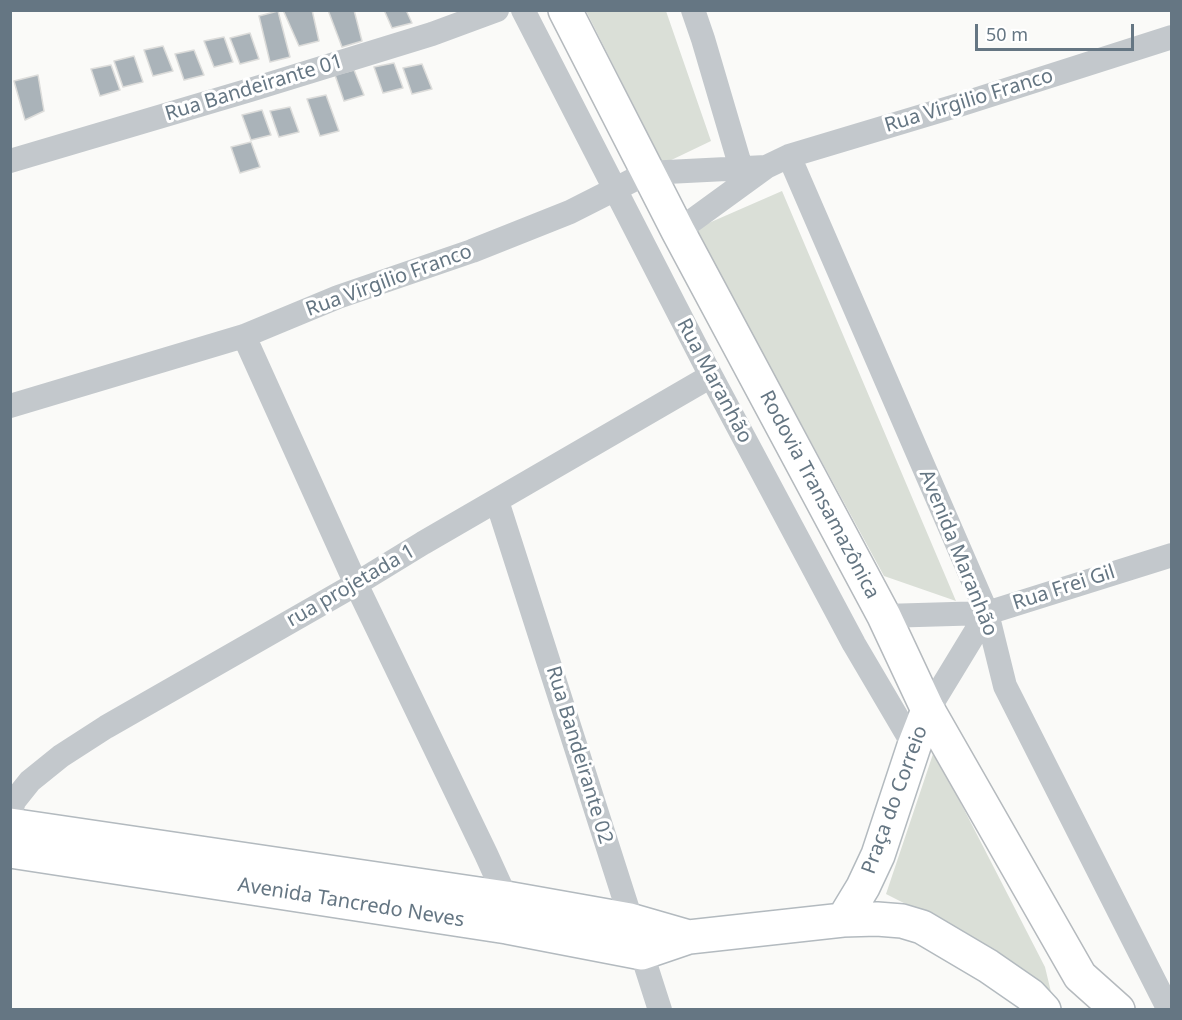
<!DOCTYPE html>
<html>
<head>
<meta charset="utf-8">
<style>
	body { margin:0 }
	#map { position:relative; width:1182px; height:1020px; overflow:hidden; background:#fafaf8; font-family:"Noto Sans",sans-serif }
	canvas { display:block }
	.frame { position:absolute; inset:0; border:12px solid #657683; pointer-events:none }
	.scale { position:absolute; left:975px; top:24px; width:159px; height:27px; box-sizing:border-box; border:3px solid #657683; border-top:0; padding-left:8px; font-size:18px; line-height:21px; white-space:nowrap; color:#657683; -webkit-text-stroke:4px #fff; paint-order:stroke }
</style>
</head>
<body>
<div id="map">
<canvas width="1182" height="1020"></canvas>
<div class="frame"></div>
<div class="scale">50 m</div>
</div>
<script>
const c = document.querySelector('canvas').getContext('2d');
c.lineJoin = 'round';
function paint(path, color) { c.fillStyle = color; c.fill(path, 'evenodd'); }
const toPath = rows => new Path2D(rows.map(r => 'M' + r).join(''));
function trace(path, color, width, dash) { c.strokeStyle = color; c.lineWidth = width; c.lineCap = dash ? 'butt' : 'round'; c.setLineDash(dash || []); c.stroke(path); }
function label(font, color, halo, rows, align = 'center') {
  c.font = font + ' "Noto Sans",sans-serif'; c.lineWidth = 6; c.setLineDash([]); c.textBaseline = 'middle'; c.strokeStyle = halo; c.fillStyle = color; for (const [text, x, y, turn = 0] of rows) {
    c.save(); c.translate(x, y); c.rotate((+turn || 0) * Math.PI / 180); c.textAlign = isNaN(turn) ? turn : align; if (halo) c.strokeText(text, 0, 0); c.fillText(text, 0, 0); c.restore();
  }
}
paint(toPath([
	[586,11,666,11,711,141,663,164],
	[782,191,956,601,884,576,695,229],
	[934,751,1045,967,1051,992,1011,961,963,933,886,894]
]), '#dadfd7');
const building = toPath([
	[283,10,312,10,319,41,299,46,283,10],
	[328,10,354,10,362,41,342,47,328,10],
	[384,10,406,10,412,23,392,28,384,10],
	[278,11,290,57,270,62,259,16,278,11],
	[250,33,259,59,240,64,230,38,250,33],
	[224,37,233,62,214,67,204,41,224,37],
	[163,46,173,71,153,76,144,50,163,46],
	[194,50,204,75,184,80,175,54,194,50],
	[134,56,143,82,123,87,114,61,134,56],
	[394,63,403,88,383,93,374,67,394,63],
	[422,64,432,89,412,94,403,68,422,64],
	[111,65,120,90,100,96,91,69,111,65],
	[354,70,364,95,344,101,335,75,354,70],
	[38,75,44,111,25,120,14,81,38,75],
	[326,95,339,131,320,136,307,99,326,95],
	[290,107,299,132,279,137,270,111,290,107],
	[262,110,271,135,251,140,242,115,262,110],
	[251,142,260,167,240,173,231,147,251,142]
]);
paint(building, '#aab3b9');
trace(building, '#dcdcda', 1.5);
const secondary = toPath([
	[10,825,506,898,630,920,689,937],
	[10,851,507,927,642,953,689,937,843,920,877,919,902,921,922,927,988,966,1030,995,1044,1010],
	[843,920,863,887,878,855,914,746,928,710]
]);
const primary = toPath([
	[565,10,678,231,884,616,928,710,1080,976,1118,1010]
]);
trace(secondary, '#b3babf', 36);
trace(primary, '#b5babe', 36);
trace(toPath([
	[523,10,711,376,854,644,914,746],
	[693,10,703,39,741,168],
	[789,156,987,613,1005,686,1169,1010],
	[10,161,250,90,432,34,497,10],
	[678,231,766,167,789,156,959,105,1172,37],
	[244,336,356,584,486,854,506,898,507,911],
	[10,406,244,336,338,297,472,251,570,212,647,173,766,167],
	[497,501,660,1010],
	[884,616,987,613,1172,555],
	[928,710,987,613],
	[10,815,14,801,30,781,61,756,106,727,356,584,423,543,711,376]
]), '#c3c8cc', 24);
trace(secondary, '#fff', 33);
trace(primary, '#fff', 33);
label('20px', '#657683', '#fff', [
	["Rua Bandeirante 01",254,88,-17],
	["Rua Virgilio Franco",969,101,-17],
	["Rua Virgilio Franco",389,281,-20],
	["Rua Maranhão",714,381,62],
	["Rodovia Transamazônica",819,495,62],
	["Avenida Maranhão",958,553,68],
	["rua projetada 1",351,586,-30],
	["Rua Frei Gil",1064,588,-18],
	["Rua Bandeirante 02",579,755,73],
	["Praça do Correio",895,800,-70],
	["Avenida Tancredo Neves",351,903,9]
]);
</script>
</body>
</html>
